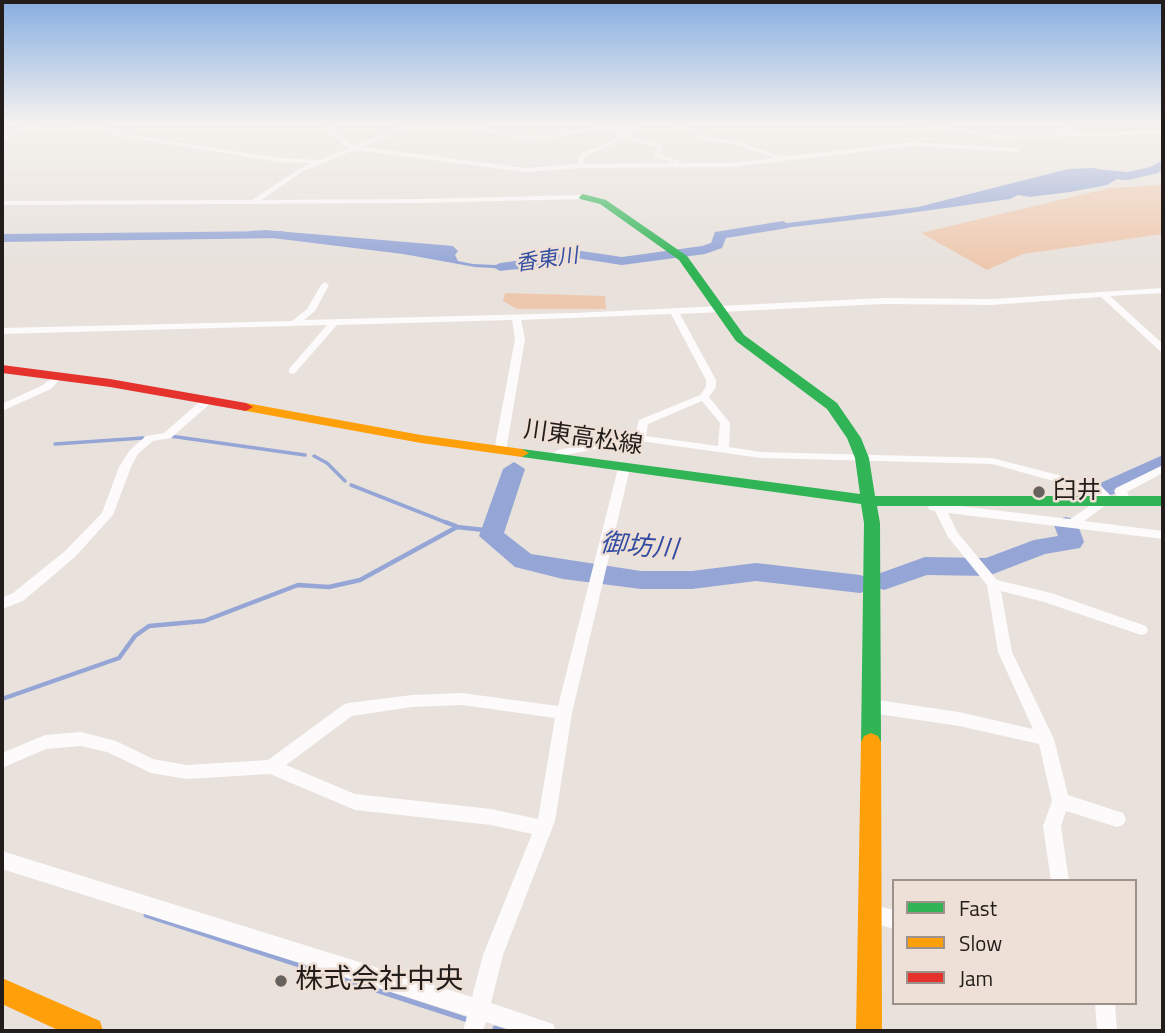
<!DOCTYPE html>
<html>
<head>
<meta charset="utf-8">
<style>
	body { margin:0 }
	#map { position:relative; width:1165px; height:1033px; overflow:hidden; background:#e8e1dc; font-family:"Titillium Web",sans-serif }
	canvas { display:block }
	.frame { position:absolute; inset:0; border:4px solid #221d1a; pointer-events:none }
	.legend { position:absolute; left:892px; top:879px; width:245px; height:126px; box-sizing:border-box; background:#eee0d6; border:2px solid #9c928b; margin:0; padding:9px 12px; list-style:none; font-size:21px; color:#221d1a }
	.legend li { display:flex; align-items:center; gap:14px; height:35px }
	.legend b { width:35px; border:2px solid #9c928b }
</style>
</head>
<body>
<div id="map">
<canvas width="1165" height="1033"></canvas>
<div class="frame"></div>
<ul class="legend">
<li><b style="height:9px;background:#30b455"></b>Fast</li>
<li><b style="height:9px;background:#ff9f0a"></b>Slow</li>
<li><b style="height:9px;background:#e5322d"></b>Jam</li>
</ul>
</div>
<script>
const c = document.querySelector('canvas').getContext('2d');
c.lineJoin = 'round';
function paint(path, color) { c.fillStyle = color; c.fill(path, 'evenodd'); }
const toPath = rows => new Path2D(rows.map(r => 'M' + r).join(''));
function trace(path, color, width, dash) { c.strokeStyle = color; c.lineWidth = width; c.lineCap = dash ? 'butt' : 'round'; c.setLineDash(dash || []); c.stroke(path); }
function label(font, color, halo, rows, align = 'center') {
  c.font = font + ' "Titillium Web","Noto Sans JP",sans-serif'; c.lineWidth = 5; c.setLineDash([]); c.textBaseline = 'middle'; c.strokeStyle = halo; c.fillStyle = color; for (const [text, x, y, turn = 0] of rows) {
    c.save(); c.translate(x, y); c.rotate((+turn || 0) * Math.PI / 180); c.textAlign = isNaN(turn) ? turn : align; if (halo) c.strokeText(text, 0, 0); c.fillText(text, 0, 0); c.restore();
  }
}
paint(toPath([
	[1066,122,1163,122,1163,131,1075,132],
	[1163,185,1163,234,1023,254,987,270,921,233,1110,188],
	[505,293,605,296,606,309,517,309,503,301]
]), '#eec8ae');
paint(toPath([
	[1095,168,1125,177,1126,180,1117,179,1107,185,1070,192,1030,197,1018,195,1010,199,888,216,766,230,747,228,918,207,1068,169],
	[265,230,453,246,458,251,455,255,458,261,473,264,495,265,534,258,527,270,475,267,403,254,256,236,249,231]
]), '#95a6d6');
trace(toPath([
	[170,436,305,455],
	[55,444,143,438],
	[314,456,327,463,345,481],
	[351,485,450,524]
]), '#95a6d6', 3.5);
trace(toPath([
	[445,522,456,526],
	[2,699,119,658,135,636,149,626,204,621,298,585,329,587,360,580,457,527,493,531]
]), '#95a6d6', 4.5);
trace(toPath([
	[146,915,468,1020],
	[495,1028,504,1031]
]), '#95a6d6', 5);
paint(toPath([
	[1163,160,1163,169,1158,173,1128,180,1095,177,1089,173,1095,169,1128,172,1150,167,1163,160],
	[783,221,790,225,788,228,726,238,722,248,705,254,622,265,576,258,556,264,500,271,493,267,500,263,554,256,575,250,622,257,702,246,711,243,715,232,783,221],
	[282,231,289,235,287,238,2,242,2,234,282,231],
	[1163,455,1163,470,1114,494,1106,496,1098,494,1095,489,1098,484,1163,455],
	[514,462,525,469,504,533,531,554,641,571,692,571,756,563,860,575,869,578,872,584,869,590,860,593,756,581,692,589,641,589,563,579,515,567,479,536,503,469,514,462],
	[1066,517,1074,519,1078,525,1084,542,1080,548,1045,554,988,576,927,575,884,590,875,587,872,581,875,575,925,557,986,558,1034,540,1058,536,1054,525,1058,519,1066,517]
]), '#95a6d6');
paint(toPath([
	[37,122,58,122,122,130,119,132,43,124,2,140,2,136,37,122],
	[329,122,337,122,332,125,335,132,354,146,414,122,417,124,414,126,456,123,528,136,599,127,629,128,639,122,646,122,626,136,659,144,663,147,659,154,679,161,679,163,731,163,775,158,733,144,707,141,669,122,676,122,710,138,736,141,781,157,913,142,1016,148,1019,150,1016,152,913,146,731,167,581,168,526,172,355,150,303,171,261,200,418,199,583,195,586,197,583,199,418,203,2,205,2,201,252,200,299,169,312,163,279,162,108,134,111,132,279,158,320,160,349,148,330,134,326,124,329,122],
	[456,127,528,140,599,131,624,132,607,143,583,153,578,158,578,164,526,168,362,147,407,129,456,127],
	[622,138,655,146,657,148,654,156,675,163,584,164,584,158,587,155,611,145,622,138],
	[898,122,911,122,994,134,1073,132,1062,122,1068,122,1079,132,1163,130,1163,134,994,138,898,122],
	[325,282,329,285,315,311,304,320,575,313,883,298,992,299,1163,288,1163,293,1110,296,1163,344,1163,352,1160,351,1101,297,992,305,883,304,680,314,716,380,716,387,709,397,730,423,729,447,761,452,992,458,1101,486,1114,499,1084,521,1163,531,1163,539,948,513,957,532,997,580,1051,593,1146,626,1148,630,1146,634,1141,635,1044,602,1001,591,1012,652,1054,739,1068,795,1123,813,1126,819,1123,825,1117,827,1066,811,1061,826,1069,881,1051,881,1043,826,1052,801,1039,744,959,726,871,713,866,711,863,706,866,701,871,699,959,712,1033,729,998,652,987,585,948,537,935,511,930,510,928,507,934,503,1070,519,1100,499,1093,492,992,464,761,458,640,441,565,455,556,460,548,460,546,458,548,456,558,450,635,436,639,420,700,395,706,387,706,380,671,314,521,320,525,339,506,451,500,454,494,451,515,339,512,320,337,325,295,373,292,374,289,373,289,369,327,325,2,334,2,328,292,321,307,309,321,285,325,282],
	[702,401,720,423,718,446,646,436,648,424,702,401],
	[58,373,63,376,51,389,2,411,2,404,43,385,58,373],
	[208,397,213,400,212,402,171,438,153,441,138,454,131,467,113,515,75,557,23,601,2,609,2,598,13,593,65,551,102,513,119,467,130,450,146,436,164,433,204,398,208,397],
	[624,464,630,468,572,713,555,821,503,955,491,1003,553,1024,556,1031,514,1031,486,1022,483,1031,463,1031,467,1016,2,869,2,851,472,997,483,955,532,834,491,825,355,810,270,774,187,779,151,773,107,752,81,746,46,749,2,768,2,753,45,735,81,732,116,741,153,759,187,765,268,760,343,705,348,703,412,695,462,693,558,706,618,468,624,464],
	[462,705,555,718,538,819,491,809,355,794,286,765,352,716,412,707,462,705],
	[1163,465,1163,473,1127,492,1130,499,1128,502,1120,502,1114,491,1116,488,1163,465],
	[870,904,894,910,894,929,863,920,861,913,863,906,870,904],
	[1095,1003,1115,1003,1117,1031,1097,1031,1095,1003]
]), '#fcfafa');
paint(toPath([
	[583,194,606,200,687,256,744,335,837,403,861,438,869,458,875,496,1163,496,1163,506,877,506,880,523,881,742,878,748,871,751,864,748,861,742,864,523,861,504,522,457,515,453,522,449,860,494,855,458,847,438,827,409,736,341,679,260,600,204,580,199,579,197,583,194]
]), '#30b455');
paint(toPath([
	[246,403,421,435,522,449,529,453,522,457,421,443,241,410,241,404,246,403],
	[871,733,878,736,881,742,882,1031,856,1031,861,742,864,736,871,733],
	[2,978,100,1021,103,1031,60,1031,2,1004,2,978]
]), '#ff9f0a');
paint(toPath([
	[2,365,110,379,246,403,253,407,246,411,110,387,2,373,2,365]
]), '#e5322d');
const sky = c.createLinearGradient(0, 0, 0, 267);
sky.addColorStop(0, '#87aee1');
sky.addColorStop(0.46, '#f5f2ef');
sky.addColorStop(1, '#f5f2ef00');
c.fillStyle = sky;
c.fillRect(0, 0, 1165, 267);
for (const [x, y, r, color] of [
	[1039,492,7,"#67625e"],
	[281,981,7,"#67625e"]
]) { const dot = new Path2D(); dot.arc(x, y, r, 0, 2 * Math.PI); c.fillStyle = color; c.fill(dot); trace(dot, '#eee0d6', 2.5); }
label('italic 21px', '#324da2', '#eee0d6', [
	["香東川",547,261,-8]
]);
label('24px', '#221d1a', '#eee0d6', [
	["川東高松線",583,439,8]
]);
label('24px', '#221d1a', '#eee0d6', [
	["臼井",1053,492]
], 'left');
label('italic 26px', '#324da2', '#eee0d6', [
	["御坊川",639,548,5]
]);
label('28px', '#221d1a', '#eee0d6', [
	["株式会社中央",295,981]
], 'left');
</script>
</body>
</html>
